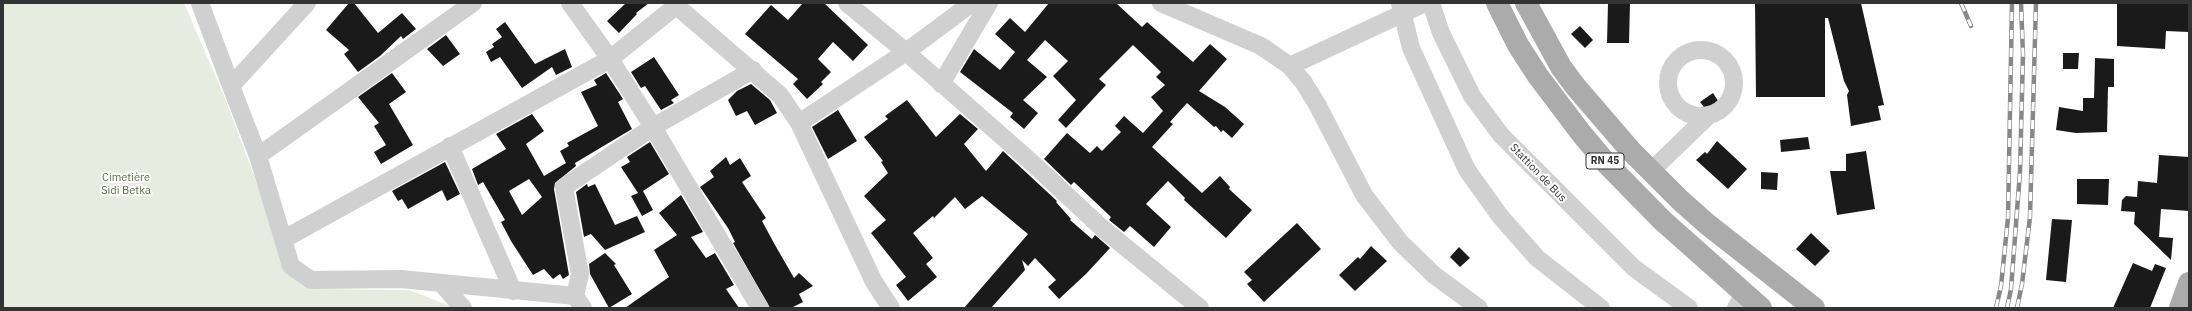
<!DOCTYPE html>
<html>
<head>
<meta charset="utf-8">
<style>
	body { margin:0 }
	#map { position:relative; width:2192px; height:311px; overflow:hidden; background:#fff; font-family:"IBM Plex Sans",sans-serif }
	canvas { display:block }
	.frame { position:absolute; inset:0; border:4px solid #333; pointer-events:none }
</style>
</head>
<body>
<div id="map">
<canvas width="2192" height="311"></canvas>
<div class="frame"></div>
</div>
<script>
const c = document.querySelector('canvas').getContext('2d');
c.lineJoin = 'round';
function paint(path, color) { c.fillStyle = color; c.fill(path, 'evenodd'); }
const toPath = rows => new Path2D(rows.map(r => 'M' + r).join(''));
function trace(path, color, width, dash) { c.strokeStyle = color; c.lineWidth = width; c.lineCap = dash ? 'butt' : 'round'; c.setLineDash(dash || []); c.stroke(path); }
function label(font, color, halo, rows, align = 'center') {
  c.font = font + ' "IBM Plex Sans",sans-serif'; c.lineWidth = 4; c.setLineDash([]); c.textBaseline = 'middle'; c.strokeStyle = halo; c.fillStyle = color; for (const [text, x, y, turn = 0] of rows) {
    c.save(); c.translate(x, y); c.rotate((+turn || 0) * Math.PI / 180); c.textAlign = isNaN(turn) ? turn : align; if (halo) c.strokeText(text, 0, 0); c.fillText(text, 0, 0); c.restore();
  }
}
paint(toPath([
	[3,3,184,3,224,96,261,194,284,270,312,289,409,290,456,308,3,308]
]), '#e6ecdf');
paint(toPath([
	[349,3,354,3,378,33,402,13,416,29,403,39,401,36,380,56,358,72,344,54,349,50,326,30],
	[626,3,649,3,636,13,637,14,619,33,607,21],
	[803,3,824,3,868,45,853,61,833,42,818,59,831,72,821,82,823,84,807,99,793,84,798,79,745,34,771,5,788,20],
	[1049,3,1116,3,1142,27,1147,22,1193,62,1210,44,1227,59,1199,91,1225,107,1244,124,1232,138,1223,130,1221,132,1216,126,1214,127,1187,103,1170,122,1173,124,1152,147,1202,193,1220,176,1230,187,1229,189,1252,210,1226,238,1184,200,1185,198,1168,181,1146,204,1171,227,1154,247,1130,226,1124,232,1109,220,1111,217,1074,182,1071,185,1044,159,1067,133,1090,153,1097,146,1102,151,1121,132,1115,126,1124,116,1143,133,1163,111,1151,97,1165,85,1156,77,1161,72,1133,45,1099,79,1106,85,1066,128,1058,120,1076,100,1053,76,1068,61,1045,40,1027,60,1047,77,1023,100,1038,113,1024,129,1010,117,1013,113,960,72,974,49,1000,70,1015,52,995,34,1010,18,1025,32],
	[1608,3,1630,3,1629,43,1607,43],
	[1755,3,1861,3,1884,105,1878,106,1881,120,1851,126,1847,95,1849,91,1844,81,1828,18,1825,18,1825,97,1756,97],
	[2117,3,2189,3,2189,32,2166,31,2165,49,2117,46],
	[505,22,535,64,565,49,572,67,556,75,552,67,522,88,500,57,491,62,486,52,494,47,492,44,502,37,496,29],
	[1580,26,1593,40,1585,48,1571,34],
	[446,35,460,54,443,66,427,49],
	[2063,53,2079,53,2078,69,2063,69],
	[654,57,679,95,671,100,674,103,661,110,645,86,641,88,631,72],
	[2095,58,2114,59,2114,87,2108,87,2107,132,2076,133,2056,130,2059,107,2083,111,2083,98,2094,98],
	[392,73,406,92,389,104,413,145,381,164,374,152,386,145,374,126,379,123,358,97],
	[606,73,623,99,618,102,632,129,575,163,576,166,555,183,554,189,569,275,563,279,560,274,553,279,544,269,533,275,511,241,501,222,505,220,483,182,478,185,472,169,506,149,496,134,532,114,544,131,526,144,544,176,566,163,560,151,569,146,567,143,598,126,581,92,597,85,594,80],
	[529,179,542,197,522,215,509,191],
	[751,84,770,100,777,113,755,125,747,111,736,116,728,100,737,91],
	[1713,93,1724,110,1718,114,1715,108,1711,106,1704,107,1700,102],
	[907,100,936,137,960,114,978,129,964,144,986,171,1003,151,1057,201,1056,202,1071,219,1070,220,1092,239,1095,235,1110,248,1086,274,1059,299,1048,287,1056,280,1035,258,1028,266,1022,260,1025,270,991,308,964,308,1028,234,982,196,965,209,955,197,934,218,933,216,913,233,933,258,926,264,937,277,908,301,896,285,906,277,871,233,886,220,864,196,888,173,881,162,883,161,864,137,888,119,885,116],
	[838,110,857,141,828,159,812,127],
	[1808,137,1810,149,1781,152,1780,140],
	[1717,141,1747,169,1728,189,1696,160,1705,152,1707,154],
	[650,142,669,174,643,191,653,210,642,216,631,196,638,193,621,167,630,162,627,157],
	[1866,151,1875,209,1837,215,1830,171,1846,171,1846,154],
	[2159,155,2189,157,2189,211,2161,209,2159,237,2173,238,2171,260,2134,224,2135,212,2121,211,2122,200,2126,196,2137,197,2138,181,2157,183],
	[726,157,730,165,740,158,751,176,742,182,766,218,762,221,775,245,794,278,799,273,813,286,799,294,803,302,791,308,770,308,733,243,735,242,728,228,700,187,714,177,710,171],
	[445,162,460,194,447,201,442,190,408,209,402,199,398,201,392,191],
	[1761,172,1778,173,1777,190,1761,189],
	[2077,179,2109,179,2108,205,2077,204],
	[587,184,588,187,595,184,615,225,637,216,645,232,605,250,591,234,584,237,576,192],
	[681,195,703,232,691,237,706,258,715,253,734,285,726,289,739,308,625,308,669,277,654,250,677,235,659,213],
	[2052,219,2072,220,2066,282,2046,280],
	[1297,223,1321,249,1264,302,1247,284,1252,280,1244,272],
	[1811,233,1830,251,1815,266,1796,249],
	[1371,246,1387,261,1355,291,1339,275,1358,257,1360,259],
	[1459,247,1470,258,1460,267,1450,257],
	[605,253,616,264,614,265,632,294,609,308,590,274,589,264],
	[2133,263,2152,271,2155,264,2166,268,2150,308,2113,308]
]), '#1a1a1a');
trace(toPath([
	[200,3,231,86],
	[307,3,231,86,258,156,291,266,311,280,401,279,575,296,583,308],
	[570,3,610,59,653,127,760,308],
	[673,3,780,95,799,123,874,282,891,308],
	[847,3,906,52,1030,161,1102,228,1200,308],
	[1161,3,1261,46,1290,66,1304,83,1318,106,1364,195,1400,242,1434,275,1479,308],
	[1400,3,1411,48,1467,170,1500,216,1537,258,1601,308],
	[1431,3,1441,33,1472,96,1501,135,1634,268,1689,308],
	'1668 83a33 33 0 1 1 66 0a33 33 0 1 1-66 0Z',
	[1290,66,1425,3],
	[941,84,989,3],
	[799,123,906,52,972,3],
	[450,146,513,291],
	[258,156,473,3],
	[1651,171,1708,116],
	[284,239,610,59,676,6],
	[442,284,463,308],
	[575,296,580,274,564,187,653,127,753,70],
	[1736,308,1744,294]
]), '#d0d0d0', 18);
trace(toPath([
	[1497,3,1518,45,1538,76,1581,133,1607,164,1663,221,1761,308],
	[1526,3,1561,67,1575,86,1631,151,1680,200,1707,224,1814,308],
	[2180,308,2189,283]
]), '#ababab', 22);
const rail = toPath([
	[1961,3,1971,26],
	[1996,308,2001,286,2008,218,2012,3],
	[2007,308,2011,289,2020,172,2023,54,2021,3],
	[2017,308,2022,284,2030,217,2036,3]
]);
trace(rail, '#888', 4.5);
trace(rail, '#fff', 3, [9]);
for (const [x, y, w] of [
	[1605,161,38]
]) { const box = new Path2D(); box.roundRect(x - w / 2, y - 8, w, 16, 3); c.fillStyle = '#fff'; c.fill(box); trace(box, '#333', 1); }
label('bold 10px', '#333', null, [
	["RN 45",1605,161]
]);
label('11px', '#333', '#fff', [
	["Stattion de Bus",1538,173,46]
]);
label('11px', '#56703f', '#fff', [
	["Cimetière",126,178],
	["Sidi Betka",126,191]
]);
</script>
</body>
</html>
